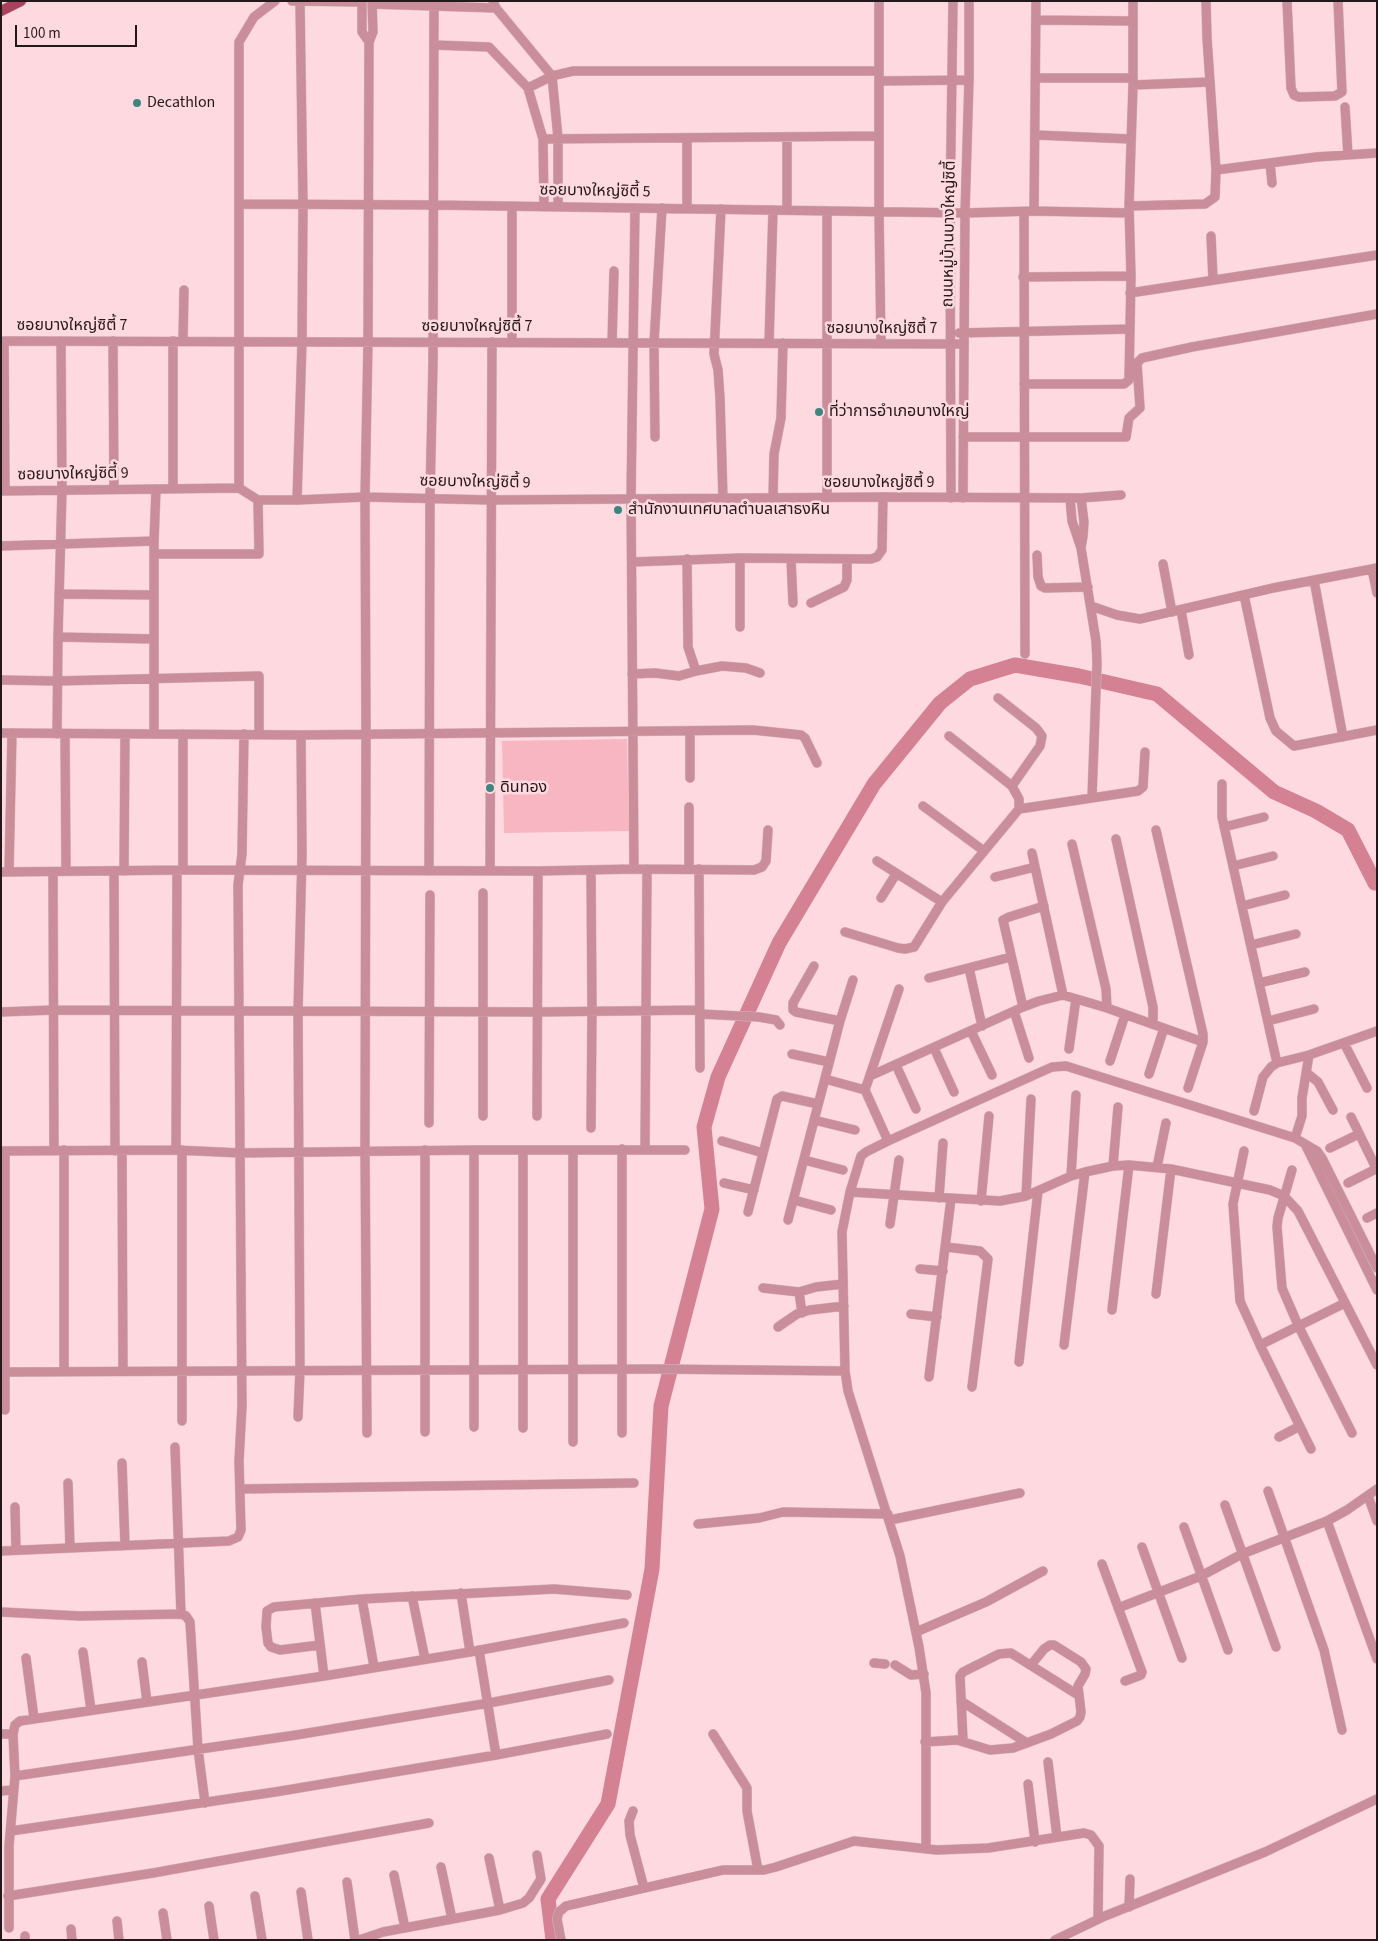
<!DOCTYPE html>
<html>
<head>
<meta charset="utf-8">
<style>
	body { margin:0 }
	#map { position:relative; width:1378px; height:1941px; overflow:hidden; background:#ffd9e0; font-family:"Source Sans 3",sans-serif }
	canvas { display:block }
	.frame { position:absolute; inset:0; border:2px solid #25181b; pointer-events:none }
	.scale { position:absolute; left:15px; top:25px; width:122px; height:22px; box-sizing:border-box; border:2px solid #25181b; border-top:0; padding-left:6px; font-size:15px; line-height:18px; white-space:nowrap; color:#25181b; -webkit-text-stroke:4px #ffd9e0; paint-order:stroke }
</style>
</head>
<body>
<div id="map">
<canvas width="1378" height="1941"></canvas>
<div class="frame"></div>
<div class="scale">100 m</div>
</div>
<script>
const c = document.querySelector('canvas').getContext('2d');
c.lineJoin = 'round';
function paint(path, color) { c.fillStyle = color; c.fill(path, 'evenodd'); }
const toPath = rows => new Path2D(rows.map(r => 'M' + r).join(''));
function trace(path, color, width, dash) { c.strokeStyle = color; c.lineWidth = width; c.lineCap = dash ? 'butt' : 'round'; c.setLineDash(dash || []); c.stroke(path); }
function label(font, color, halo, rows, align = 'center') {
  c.font = font + ' "Source Sans 3","Noto Sans Thai",sans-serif'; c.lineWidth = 5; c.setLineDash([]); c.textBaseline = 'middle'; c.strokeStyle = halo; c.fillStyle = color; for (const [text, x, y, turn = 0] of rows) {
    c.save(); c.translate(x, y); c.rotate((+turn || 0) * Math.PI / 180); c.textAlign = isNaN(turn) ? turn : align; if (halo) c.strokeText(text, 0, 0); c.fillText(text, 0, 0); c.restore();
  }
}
paint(toPath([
	[627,739,629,831,504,833,502,741]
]), '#f8b6c3');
trace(toPath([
	[553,1940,548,1899,608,1804,652,1569,661,1406,712,1209,704,1127,718,1077,779,943,874,784,940,703,970,679,1015,665,1079,676,1157,694,1274,792,1316,811,1348,830,1375,883,1377,883]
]), '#d48194', 15);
const minor = toPath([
	[292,1,362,2],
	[362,1,362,32,369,42],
	[493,1,496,8,552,76,558,138,558,207],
	[879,1,879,212,881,344],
	[1287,1,1291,88,1294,95,1299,97,1335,96,1342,92,1338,1],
	[372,4,496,8],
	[1036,20,1133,21],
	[434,45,489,47,528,88,543,139,544,207],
	[1036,78,1133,78],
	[879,81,969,80],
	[1133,85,1210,82],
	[528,88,552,76,573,71,879,71],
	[1345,107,1348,155],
	[1036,135,1130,139],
	[543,139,879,136],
	[1270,163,1272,183],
	[1216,170,1316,157,1377,153],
	[239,204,434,205,965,213,1034,211,1129,213],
	[1129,206,1205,204,1215,197,1216,170,1207,38,1206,1],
	[687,209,687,138],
	[721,209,714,354,718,370,720,398,723,498],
	[787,210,787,137],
	[827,211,827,498],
	[1034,211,1036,1],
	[1024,213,1025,654],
	[1211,236,1213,279],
	[1023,277,1131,276],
	[1130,293,1377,255],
	[959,333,1130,329],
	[113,341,114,489],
	[173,341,173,489],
	[183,341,184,290],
	[512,343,512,206],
	[612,343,614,271],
	[769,343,773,210],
	[1024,384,1124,384,1129,380,1131,276,1129,206,1133,85,1133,1],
	[655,437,654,343,662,208],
	[963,437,1126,437,1129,418,1140,408,1137,363,1142,358,1192,347,1377,314],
	[239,488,239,42,254,17,275,1],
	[1,491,239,488,258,500,297,500,365,497,490,500,883,497,1081,498,1121,495],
	[5,491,4,341,964,344],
	[773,498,774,454,781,418,783,343],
	[951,498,950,213,953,1],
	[963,498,965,213,969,80,969,1],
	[1070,498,1072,521,1081,548,1096,641,1097,663,1092,797],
	[297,500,302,342,303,204,300,2],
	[1,546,154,541],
	[1081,548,1083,536,1084,522,1081,498],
	[154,554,259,554,258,500],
	[1037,555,1038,577,1041,586,1045,588,1088,587],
	[740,558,740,627],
	[687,559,688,647,696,671],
	[791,559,793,603],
	[632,562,740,558,871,559,877,557,882,550,883,497],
	[1163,564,1172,612],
	[1372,569,1377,593],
	[1314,580,1343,737],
	[59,594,154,595],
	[1244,595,1270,718,1276,731,1294,746,1377,730],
	[811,603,844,587,847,580,847,559],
	[1091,606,1117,615,1140,619,1273,588,1377,568],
	[1181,610,1189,655],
	[58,637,154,639],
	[632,674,655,673,679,676,696,671,722,666,746,668,760,673],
	[1,680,57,681,259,676,259,734],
	[998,698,1036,728,1042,736,1040,746,1012,786],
	[1,733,301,735,753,730,801,735,805,738,817,763],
	[57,734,58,637,62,490,61,341],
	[65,734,66,871],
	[154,734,154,541,156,489],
	[183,734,183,870],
	[949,736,1012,786,1019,799,1019,809],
	[690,778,690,731],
	[1222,784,1222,817,1277,1063],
	[923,806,984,851],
	[1224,827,1264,817],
	[1156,830,1203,1034,1203,1042,1188,1088],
	[1116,839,1153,1007,1153,1024],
	[1072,844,1106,989,1107,1008],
	[1032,853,1063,995],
	[877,861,942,902],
	[1233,866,1273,856],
	[634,869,631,499,635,208],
	[689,869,689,807],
	[699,869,700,1068],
	[114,871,115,1151],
	[124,871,125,734],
	[429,871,430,497,433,363,434,1],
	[490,871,492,342],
	[1,872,183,870,538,871,634,869,754,870,762,867,766,861,768,830],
	[9,872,12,733],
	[53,872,54,1150],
	[995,877,1035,867],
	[881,898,896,874],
	[1242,906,1285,895],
	[845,932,898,948,905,949,914,947,942,902,1019,809,1138,791,1143,787,1145,752],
	[1251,945,1296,934],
	[814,966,793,1003,793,1010,796,1012,840,1021],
	[969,968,982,1026],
	[929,978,1011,957],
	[1259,983,1305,972],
	[1023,1007,1003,920,1009,917,1044,906],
	[1014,1011,1029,1058],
	[1,1012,53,1010,537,1012,700,1010],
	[700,1014,759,1017,776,1020,780,1025],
	[1268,1021,1314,1009],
	[971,1031,992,1075],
	[1344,1043,1367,1088],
	[934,1048,954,1092],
	[1069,1049,1076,999],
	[792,1054,829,1062],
	[1110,1061,1125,1015],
	[896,1065,916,1109],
	[1307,1073,1318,1082,1333,1110],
	[1149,1074,1164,1028],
	[870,1076,1023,1007,1039,1001,1063,995,1107,1008,1203,1042],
	[825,1079,865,1090,888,1141],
	[865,1090,899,989],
	[1254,1111,1263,1077,1271,1067,1277,1063,1309,1055,1377,1031],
	[483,1116,483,893],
	[537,1116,538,871],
	[1351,1117,1377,1170],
	[814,1120,855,1130],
	[429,1123,430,895],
	[591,1128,592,1011,591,871],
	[1295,1138,1302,1116,1302,1098,1309,1055],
	[722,1141,763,1153],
	[1306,1146,1377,1290],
	[1330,1148,1359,1134],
	[645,1149,647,869],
	[64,1150,64,1371],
	[176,1150,177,871],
	[182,1150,182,1421],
	[425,1150,425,1432],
	[474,1150,474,1427],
	[1,1151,176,1150,240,1153,474,1150,685,1150],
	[5,1151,5,1410],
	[122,1151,123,1371],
	[1244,1151,1233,1204,1240,1301,1260,1345,1311,1449],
	[804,1160,843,1170],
	[1113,1166,1118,1107],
	[1157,1167,1166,1123],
	[1292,1170,1278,1218,1277,1227,1282,1288,1298,1325,1352,1433],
	[1071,1176,1076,1095],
	[724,1183,754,1190],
	[1348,1183,1376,1169],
	[850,1192,1000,1201,1026,1196,1071,1176,1085,1172,1113,1166,1129,1165,1171,1169,1270,1190,1284,1196,1298,1211,1377,1365],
	[1026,1196,1031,1099],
	[939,1198,943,1143],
	[794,1200,831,1210],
	[981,1201,989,1116],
	[748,1212,777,1099,782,1096,818,1104],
	[1367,1218,1377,1213],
	[788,1220,840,1021,853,980],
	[890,1224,899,1160],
	[946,1247,980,1251,988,1259,972,1387],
	[920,1269,943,1271],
	[763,1288,799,1292,816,1287,843,1284],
	[799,1292,802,1313],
	[1156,1294,1171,1169],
	[1112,1310,1129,1165],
	[911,1314,937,1317],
	[778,1327,797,1314,810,1310,844,1306],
	[1064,1345,1085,1172],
	[1260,1345,1345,1303],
	[1019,1362,1038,1191],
	[6,1372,658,1369,845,1371],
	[929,1377,951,1199],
	[298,1417,300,1370,298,1012,302,855,301,735],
	[523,1428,523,1150],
	[367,1433,365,1151,366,734,365,497,368,342,369,42,373,32,372,1],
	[622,1433,622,1149],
	[1279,1437,1300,1426],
	[573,1442,573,1150],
	[175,1447,181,1614],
	[122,1463,125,1545],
	[68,1483,70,1548],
	[241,1489,634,1483],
	[1268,1491,1324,1650,1342,1730],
	[1368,1496,1377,1521],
	[1225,1505,1276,1647],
	[15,1507,16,1550],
	[890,1520,1020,1493],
	[1327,1521,1377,1659],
	[698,1524,759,1518,783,1512,888,1514],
	[1184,1527,1228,1650],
	[1142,1547,1182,1658],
	[1,1551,229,1541,238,1537,241,1530,239,1461,242,1406,238,885,242,854,244,734],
	[1102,1564,1142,1672,1141,1675,1125,1681],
	[461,1593,470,1652],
	[412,1596,425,1659],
	[362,1599,374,1667],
	[315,1603,324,1676],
	[1118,1608,1201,1576,1242,1554,1327,1521,1347,1510,1377,1489],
	[1,1612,80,1616,181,1614,186,1616,190,1622,198,1749,205,1803],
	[916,1632,986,1602,1043,1571],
	[320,1645,280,1650,271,1647,268,1643,266,1627,267,1611,274,1607,362,1599,554,1589,627,1595],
	[479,1650,496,1755],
	[83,1652,91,1710],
	[26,1658,34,1718],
	[142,1662,147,1702],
	[874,1663,885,1664],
	[895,1665,911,1675,924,1674],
	[961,1701,1027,1743],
	[1,1734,13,1734],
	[713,1734,747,1788,747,1811,758,1870],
	[963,1740,960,1676,963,1672,999,1654,1011,1653,1078,1695],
	[925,1742,957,1740,990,1750,1013,1748,1051,1734,1077,1721,1080,1717,1081,1712,1078,1686,1085,1674,1086,1669,1081,1662,1054,1645,1050,1645,1044,1649,1031,1665],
	[1048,1762,1057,1837],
	[15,1776,296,1735,489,1703,609,1680],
	[1028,1784,1035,1842],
	[1,1791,13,1790],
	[633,1811,629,1821,630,1835,644,1888],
	[11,1831,275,1792,496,1755,607,1734],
	[926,1849,926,1693,919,1647,900,1556,848,1391,845,1371,842,1232,850,1192,861,1156,866,1152,888,1141,1052,1067,1066,1066,1295,1138,1317,1151,1322,1158,1377,1268],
	[489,1858,500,1910],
	[441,1867,452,1919],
	[394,1875,405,1928],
	[347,1882,355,1940],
	[301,1892,308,1940],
	[8,1896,153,1873,429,1823],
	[255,1896,262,1940],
	[209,1906,214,1940],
	[1129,1907,1130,1879],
	[163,1913,167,1940],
	[117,1921,119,1940],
	[9,1928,9,1846,15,1776,13,1734,15,1725,20,1721,324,1676,470,1652,624,1623],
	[71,1929,72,1940],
	[25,1936,25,1940],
	[359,1940,383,1932,500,1910,523,1903,529,1898,541,1879,537,1855],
	[561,1940,557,1919,559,1912,566,1906,723,1870,764,1870,776,1867,854,1841,937,1850,988,1848,1084,1833,1091,1835,1099,1846,1098,1918],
	[1055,1940,1105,1916,1265,1852,1377,1799]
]);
const major = toPath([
	[1,11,21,1]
]);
trace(minor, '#d8b6bd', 10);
trace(major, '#d8b6bd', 11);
trace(minor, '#ca8e9a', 9);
trace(major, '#a8405e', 10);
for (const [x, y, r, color] of [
	[137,103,5,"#3e857f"],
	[819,412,5,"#3e857f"],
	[618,510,5,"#3e857f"],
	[490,788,5,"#3e857f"]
]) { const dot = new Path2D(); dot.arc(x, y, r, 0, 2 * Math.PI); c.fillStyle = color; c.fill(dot); trace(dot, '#ffd9e0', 2); }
label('16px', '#25181b', '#ffd9e0', [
	["Decathlon",147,103],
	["ที่ว่าการอำเภอบางใหญ่",829,412],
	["สำนักงานเทศบาลตำบลเสาธงหิน",628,510],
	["ดินทอง",500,788]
], 'left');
label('16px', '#25181b', '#ffd9e0', [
	["ซอยบางใหญ่ซิตี้ 5",595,192,1],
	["ถนนหมู่บ้านบางใหญ่ซิตี้",950,234,-89],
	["ซอยบางใหญ่ซิตี้ 7",72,326],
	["ซอยบางใหญ่ซิตี้ 7",477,327],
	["ซอยบางใหญ่ซิตี้ 7",882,329],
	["ซอยบางใหญ่ซิตี้ 9",73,475,-1],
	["ซอยบางใหญ่ซิตี้ 9",475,483,1],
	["ซอยบางใหญ่ซิตี้ 9",879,483]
]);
</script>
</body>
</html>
